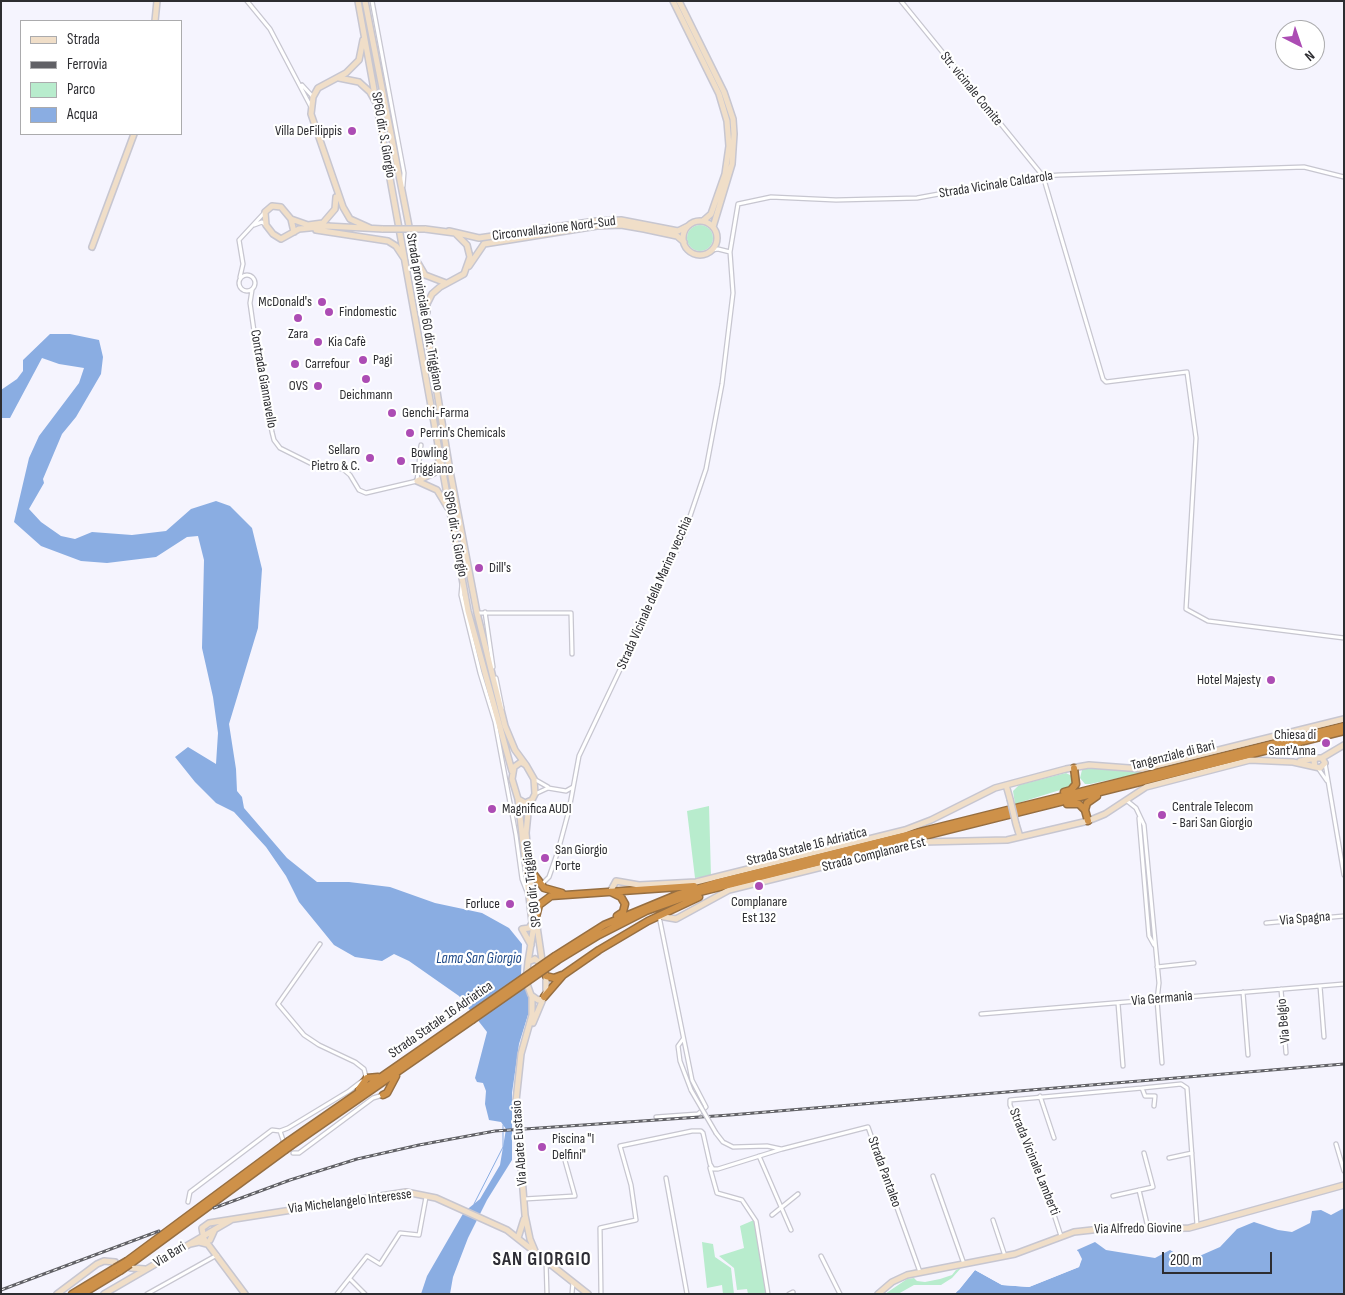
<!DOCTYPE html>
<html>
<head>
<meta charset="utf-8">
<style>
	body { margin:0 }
	#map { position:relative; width:1345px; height:1295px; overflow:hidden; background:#f5f4fe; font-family:"Sofia Sans Condensed",sans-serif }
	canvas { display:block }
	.frame { position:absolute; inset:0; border:2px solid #2d2d31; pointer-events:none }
	.legend { position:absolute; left:20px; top:20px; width:162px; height:115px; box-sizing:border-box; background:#fff; border:1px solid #ababad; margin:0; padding:6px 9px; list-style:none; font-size:15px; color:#2d2d31 }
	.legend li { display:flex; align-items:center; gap:10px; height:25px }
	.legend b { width:25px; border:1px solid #ababad }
	.north { position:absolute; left:1275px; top:20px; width:50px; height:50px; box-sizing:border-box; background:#fff; border:1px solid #ababad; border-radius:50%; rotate:139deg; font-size:14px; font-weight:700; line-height:20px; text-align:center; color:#2d2d31 }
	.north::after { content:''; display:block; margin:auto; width:18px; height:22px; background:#ac4cb4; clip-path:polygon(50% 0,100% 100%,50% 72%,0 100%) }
	.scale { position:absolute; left:1162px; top:1252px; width:110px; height:22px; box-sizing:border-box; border:2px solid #2d2d31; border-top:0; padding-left:6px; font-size:15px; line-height:18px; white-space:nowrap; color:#2d2d31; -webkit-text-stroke:4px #fff; paint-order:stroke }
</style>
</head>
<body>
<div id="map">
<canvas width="1345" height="1295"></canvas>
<div class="frame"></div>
<ul class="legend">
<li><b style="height:6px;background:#f0dec8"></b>Strada</li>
<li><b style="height:6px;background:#616166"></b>Ferrovia</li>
<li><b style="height:14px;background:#b8eccd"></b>Parco</li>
<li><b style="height:14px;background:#8aade2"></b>Acqua</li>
</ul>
<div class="north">N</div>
<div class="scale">200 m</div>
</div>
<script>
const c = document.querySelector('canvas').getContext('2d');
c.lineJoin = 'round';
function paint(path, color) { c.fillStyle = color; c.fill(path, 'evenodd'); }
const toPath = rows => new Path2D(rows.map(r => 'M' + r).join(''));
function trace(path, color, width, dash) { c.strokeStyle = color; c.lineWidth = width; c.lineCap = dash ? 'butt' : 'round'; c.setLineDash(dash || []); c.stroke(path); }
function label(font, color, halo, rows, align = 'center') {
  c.font = font + ' "Sofia Sans Condensed",sans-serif'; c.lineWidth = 4.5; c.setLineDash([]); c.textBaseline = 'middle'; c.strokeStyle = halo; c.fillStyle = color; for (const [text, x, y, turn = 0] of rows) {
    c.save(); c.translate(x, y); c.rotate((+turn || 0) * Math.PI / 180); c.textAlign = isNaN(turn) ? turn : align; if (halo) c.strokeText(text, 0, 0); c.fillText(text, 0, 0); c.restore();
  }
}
paint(toPath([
	'687 238a13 13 0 1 1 26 0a13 13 0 1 1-26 0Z',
	[1217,752,1152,771,1090,784,1085,784,1080,778,1082,770,1088,767,1136,771],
	[1066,773,1072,776,1073,786,1015,804,1013,791,1019,785],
	[709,806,711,876,695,878,687,811],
	[754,1220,759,1244,766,1294,748,1294,747,1289,737,1290,734,1268,719,1256,744,1248,740,1226],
	[702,1242,713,1244,715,1257,731,1268,734,1294,723,1294,722,1285,707,1288],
	[961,1268,952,1278,941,1285,914,1285,898,1294,885,1294,907,1279,914,1278,917,1281,925,1282,940,1279,952,1275,956,1270]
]), '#b8eccd');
paint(toPath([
	[50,334,70,334,99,340,103,357,101,374,76,417,62,434,43,479,44,483,29,509,41,522,61,536,75,539,92,532,132,535,166,531,191,509,216,501,230,506,252,528,262,569,258,628,229,724,236,769,237,791,242,797,244,808,287,858,317,882,349,882,390,887,435,903,482,913,509,928,522,944,521,976,531,1005,519,1044,512,1093,512,1160,487,1200,468,1238,453,1277,450,1294,421,1294,427,1276,464,1212,480,1199,500,1165,506,1129,501,1122,489,1120,485,1104,486,1091,483,1083,477,1082,475,1078,487,1032,459,996,409,961,394,954,382,961,355,957,334,945,299,902,286,876,266,847,234,812,216,803,195,782,175,757,188,747,216,764,218,733,213,697,202,648,204,560,198,536,187,537,156,557,107,563,81,561,41,546,14,522,29,458,39,436,79,383,84,368,59,364,42,358,10,418,1,418,1,390,17,379,23,371,23,360],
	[1344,1208,1344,1294,955,1294,975,1270,1002,1285,1029,1287,1079,1267,1081,1259,1077,1250,1095,1242,1106,1250,1155,1258,1170,1250,1188,1261,1220,1247,1237,1229,1254,1222,1278,1230,1292,1232,1310,1223,1312,1211,1321,1210,1331,1215]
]), '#8aade2');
paint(toPath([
	[1078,1251,1082,1259,1079,1267,1029,1287,1002,1285,975,1270,959,1290,952,1294,975,1268,1003,1283,1028,1285,1077,1265,1079,1259,1075,1252]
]), '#f5f4fe');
trace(toPath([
	[474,1204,503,1147,503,1125]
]), '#8aade2', 1);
const street = toPath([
	[247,1,270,29,311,107],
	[372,1,404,173,403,186],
	[901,1,1043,176,1103,379,1106,382,1187,372,1196,438,1186,609,1208,621,1344,638],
	[302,85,313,97],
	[254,225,262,222,266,225],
	[712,250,718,249,730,252],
	'239 283a8 8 0 1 1 16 0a8 8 0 1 1-16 0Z',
	[240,277,243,264,239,240,265,212],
	[252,290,250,303,254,331,272,432,274,440,280,448,312,464,343,469,350,475,359,490,366,493,417,481,421,445],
	[462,584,461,595,480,673,495,722,516,835,522,879,527,892],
	[485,612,493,667],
	[478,613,571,613,572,654],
	[496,678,502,708],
	[1325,763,1344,875],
	[1318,768,1327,781],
	[534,779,548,787],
	[535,794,548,788,566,791,573,787],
	[1126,800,1136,808,1144,825,1159,983,1157,1000,1162,1063],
	[1139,818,1149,936,1154,945],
	[541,885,549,877,558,851,569,810,579,756,683,537,706,469,722,384,733,293,730,252,738,204,771,197,836,200,917,198,1031,177,1059,175,1304,167,1344,177],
	[1266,923,1344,916],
	[320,944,278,1004,304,1035,319,1045,355,1062,364,1069,366,1077],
	[1157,967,1194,963],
	[1320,986,1324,1037],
	[1281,989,1286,1053],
	[1243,992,1248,1055],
	[1118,1003,1123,1066],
	[981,1014,1344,984],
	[683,1039,678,1046,680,1061,691,1090],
	[1142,1088,1181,1084,1187,1088,1197,1225],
	[1040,1096,1054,1138],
	[656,1117,698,1114,706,1107,692,1080,659,916],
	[280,1131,283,1140],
	[716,1133,723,1142,733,1147,767,1146,781,1149],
	[1336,1144,1344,1171],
	[293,1153,299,1153,373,1098,383,1095],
	[759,1156,791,1230],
	[1169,1158,1192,1153],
	[710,1168,717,1193,742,1200,756,1221,768,1294],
	[933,1176,964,1264],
	[666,1178,687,1294],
	[1139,1190,1148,1228],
	[1113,1196,1153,1187,1144,1153],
	[524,1199,575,1196,564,1157],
	[188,1202,190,1192,272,1130,280,1131,288,1128,349,1091,362,1081],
	[772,1215,798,1194],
	[993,1220,1005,1256],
	[1061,1236,1047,1193,1010,1105,1010,1100,1142,1088,1145,1096,1155,1096,1154,1106],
	[821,1256,840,1294],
	[546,1261,547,1294],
	[350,1279,365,1294],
	[147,1294,217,1255],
	[337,1294,367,1256,380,1264,400,1233,419,1235,426,1197],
	[572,1294,573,1282],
	[601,1294,600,1228,636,1220,631,1185,620,1146,692,1131,701,1131,703,1133,710,1164,713,1169,718,1169,782,1149,868,1127,920,1272],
	[789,1294,793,1292]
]);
const secondary = toPath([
	[358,1,468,611,512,771],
	[365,1,414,252,450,471,477,613,505,726,515,750,526,765],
	[673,1,719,94,727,121,729,146,725,174,711,214,703,221],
	[679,1,724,92,733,119,734,134,732,164,713,227],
	[155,21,157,1],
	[363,40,359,60,346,73,318,88,313,97,311,114,343,207,350,219,370,228],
	[339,78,359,82,370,92,375,101],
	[291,219,308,225,323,223,335,209,336,197],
	'683 238a17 17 0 1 1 34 0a17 17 0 1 1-34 0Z',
	[326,226,383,229],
	[425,229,455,233,467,245,470,257,464,274,440,287,432,294,427,304,427,312],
	[316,230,388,241,396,246,404,258],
	[449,231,479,238,596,221,621,220,678,231,688,226],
	[294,232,291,219,281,207,272,206,265,212,266,225,273,234,281,239,299,229,329,226],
	[92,247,134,134],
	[418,263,425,275,446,283],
	[469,266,484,244,597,226,621,225,644,229,677,236,684,242],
	[417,481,434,473,439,461,438,456],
	[417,481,437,490,448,508],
	[1300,761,1316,758],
	[521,762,526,765,534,779,535,794,532,800,525,803,518,799,512,779,514,767,521,762],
	[1315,766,1314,761,1316,758,1322,758,1344,745],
	[1006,785,1010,799],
	[518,799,533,931,528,962],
	[532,800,528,813,526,833,531,886,543,967],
	[1016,824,1020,837],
	[610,892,616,881,639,885,696,882,905,830,931,820,995,788,1066,769,1089,765,1142,769,1344,719],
	[659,916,676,919,729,890,923,842,1007,840,1088,821,1105,814,1146,787,1250,760,1293,762,1320,768,1325,763,1322,758],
	[531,945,522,929,529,928,532,923],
	[535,959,540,963,546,976,546,992,543,999,538,1000,531,995,526,981,528,962,535,959],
	[532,997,532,1015,521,1054,516,1101,525,1215,530,1239,535,1251],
	[533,1023,543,999],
	[518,1238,524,1219],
	[210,1240,215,1229],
	[190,1244,199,1242,207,1244],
	[131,1268,145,1269],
	[57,1294,97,1264,104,1261,115,1262],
	[104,1294,231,1220],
	[245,1294,204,1239,202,1228,209,1223,406,1192,436,1198,507,1230,588,1294],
	[878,1294,892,1282,907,1275,1015,1254,1074,1232,1101,1229,1189,1228,1344,1185]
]);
const highway = toPath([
	[1064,792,1071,790,1076,784,1074,768],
	[1067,804,1079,804,1085,810],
	[1088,821,1085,810,1087,803,1097,796],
	[529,868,544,888,562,893],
	[611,892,621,897,625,904,623,912,617,916],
	[536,917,539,905,551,896,694,886],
	[555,956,604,925,679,894,715,883,1344,726],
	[558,960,599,935,646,911,700,892,1344,731],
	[546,976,554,978,562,975],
	[544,997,563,975,599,950,648,921,699,897],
	[359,1089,367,1078,378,1077],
	[383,1095,387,1093,396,1076],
	[289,1141,469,1016],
	[292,1145,472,1020],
	[127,1261,282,1146],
	[130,1264,285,1150],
	[72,1294,115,1268],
	[82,1294,120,1271]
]);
trace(street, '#c7c6d0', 5.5);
trace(secondary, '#c7c6d0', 8);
trace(highway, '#966e41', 9);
trace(street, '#fff', 3);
trace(secondary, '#f0dec8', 5);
trace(highway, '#ce9149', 6);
const rail = toPath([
	[214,1208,290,1180,357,1159,419,1145,495,1131,730,1115,1344,1064],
	[1,1290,159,1231]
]);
trace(rail, '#616166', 3);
trace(rail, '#fff', 1, [4]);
const streetBridge = toPath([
	[691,1090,716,1133]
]);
const secondaryBridge = toPath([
	[383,229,425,229],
	[1010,799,1016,824]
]);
const highwayBridge = toPath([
	[469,1016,555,956],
	[472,1020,558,960],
	[282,1146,289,1141],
	[285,1150,292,1145],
	[115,1268,127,1261],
	[120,1271,130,1264]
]);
trace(streetBridge, '#c7c6d0', 5.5, []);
trace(secondaryBridge, '#c7c6d0', 8, []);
trace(highwayBridge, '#966e41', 9, []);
trace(streetBridge, '#fff', 3);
trace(secondaryBridge, '#f0dec8', 5);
trace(highwayBridge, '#ce9149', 6);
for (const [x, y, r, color] of [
	[352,131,5,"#ac4cb4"],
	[322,302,5,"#ac4cb4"],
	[329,312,5,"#ac4cb4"],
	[298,318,5,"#ac4cb4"],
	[318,342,5,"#ac4cb4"],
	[363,360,5,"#ac4cb4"],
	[295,364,5,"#ac4cb4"],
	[366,379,5,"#ac4cb4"],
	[318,386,5,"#ac4cb4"],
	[392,413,5,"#ac4cb4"],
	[410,433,5,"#ac4cb4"],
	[370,458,5,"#ac4cb4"],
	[401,461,5,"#ac4cb4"],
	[479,568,5,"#ac4cb4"],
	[1271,680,5,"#ac4cb4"],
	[1326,743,5,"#ac4cb4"],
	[492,809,5,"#ac4cb4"],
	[1162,815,5,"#ac4cb4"],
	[545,858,5,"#ac4cb4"],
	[759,886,5,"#ac4cb4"],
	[510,904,5,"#ac4cb4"],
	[542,1147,5,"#ac4cb4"]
]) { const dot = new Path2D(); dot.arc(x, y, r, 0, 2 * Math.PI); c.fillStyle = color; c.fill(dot); trace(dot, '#fff', 2); }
label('14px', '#2d2d31', '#fff', [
	["Str. vicinale Comite",971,89,51],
	["SP60 dir. S. Giorgio",383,135,80],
	["Strada Vicinale Caldarola",996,185,-9],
	["Circonvallazione Nord-Sud",554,229,-7],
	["Strada provinciale 60 dir. Triggiano",424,312,80],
	["Contrada Giannavello",263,379,80],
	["SP60 dir. S. Giorgio",455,534,80],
	["Strada Vicinale della Marina vecchia",655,593,-66],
	["Tangenziale di Bari",1173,756,-14],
	["Strada Statale 16 Adriatica",807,847,-14],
	["Strada Complanare Est",874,855,-14],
	["SP 60 dir. Triggiano",532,884,-97],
	["Via Spagna",1305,919,-5],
	["Via Germania",1162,999,-5],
	["Strada Statale 16 Adriatica",441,1020,-35],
	["Via Belgio",1284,1021,-95],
	["Via Abate Eustasio",520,1143,-94],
	["Strada Vicinale Lamberti",1034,1162,68],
	["Strada Pantaleo",884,1172,70],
	["Via Michelangelo Interesse",350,1202,-7],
	["Via Alfredo Giovine",1138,1229,-1],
	["Via Bari",170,1255,-32]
]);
label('14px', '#2d2d31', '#fff', [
	["Villa DeFilippis",342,131,"right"],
	["McDonald's",312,302,"right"],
	["Findomestic",339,312],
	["Zara",298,334,"center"],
	["Kia Cafè",328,342],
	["Pagi",373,360],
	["Carrefour",305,364],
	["OVS",308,386,"right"],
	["Deichmann",366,395,"center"],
	["Genchi-Farma",402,413],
	["Perrin's Chemicals",420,433],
	["Sellaro",360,450,"right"],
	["Pietro & C.",360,466,"right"],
	["Bowling",411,453],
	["Triggiano",411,469],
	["Dill's",489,568],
	["Hotel Majesty",1261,680,"right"],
	["Chiesa di",1316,735,"right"],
	["Sant'Anna",1316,751,"right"],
	["Centrale Telecom",1172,807],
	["- Bari San Giorgio",1172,823],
	["Magnifica AUDI",502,809],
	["San Giorgio",555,850],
	["Porte",555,866],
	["Complanare",759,902,"center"],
	["Est 132",759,918,"center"],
	["Forluce",500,904,"right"],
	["Piscina \"I",552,1139],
	["Delfini\"",552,1155]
], 'left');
label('italic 15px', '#1c4786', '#fff', [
	["Lama San Giorgio",479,959]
]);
c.letterSpacing = '1px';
label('bold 19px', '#2d2d34', '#fff', [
	["SAN GIORGIO",542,1260]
]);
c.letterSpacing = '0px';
</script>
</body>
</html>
